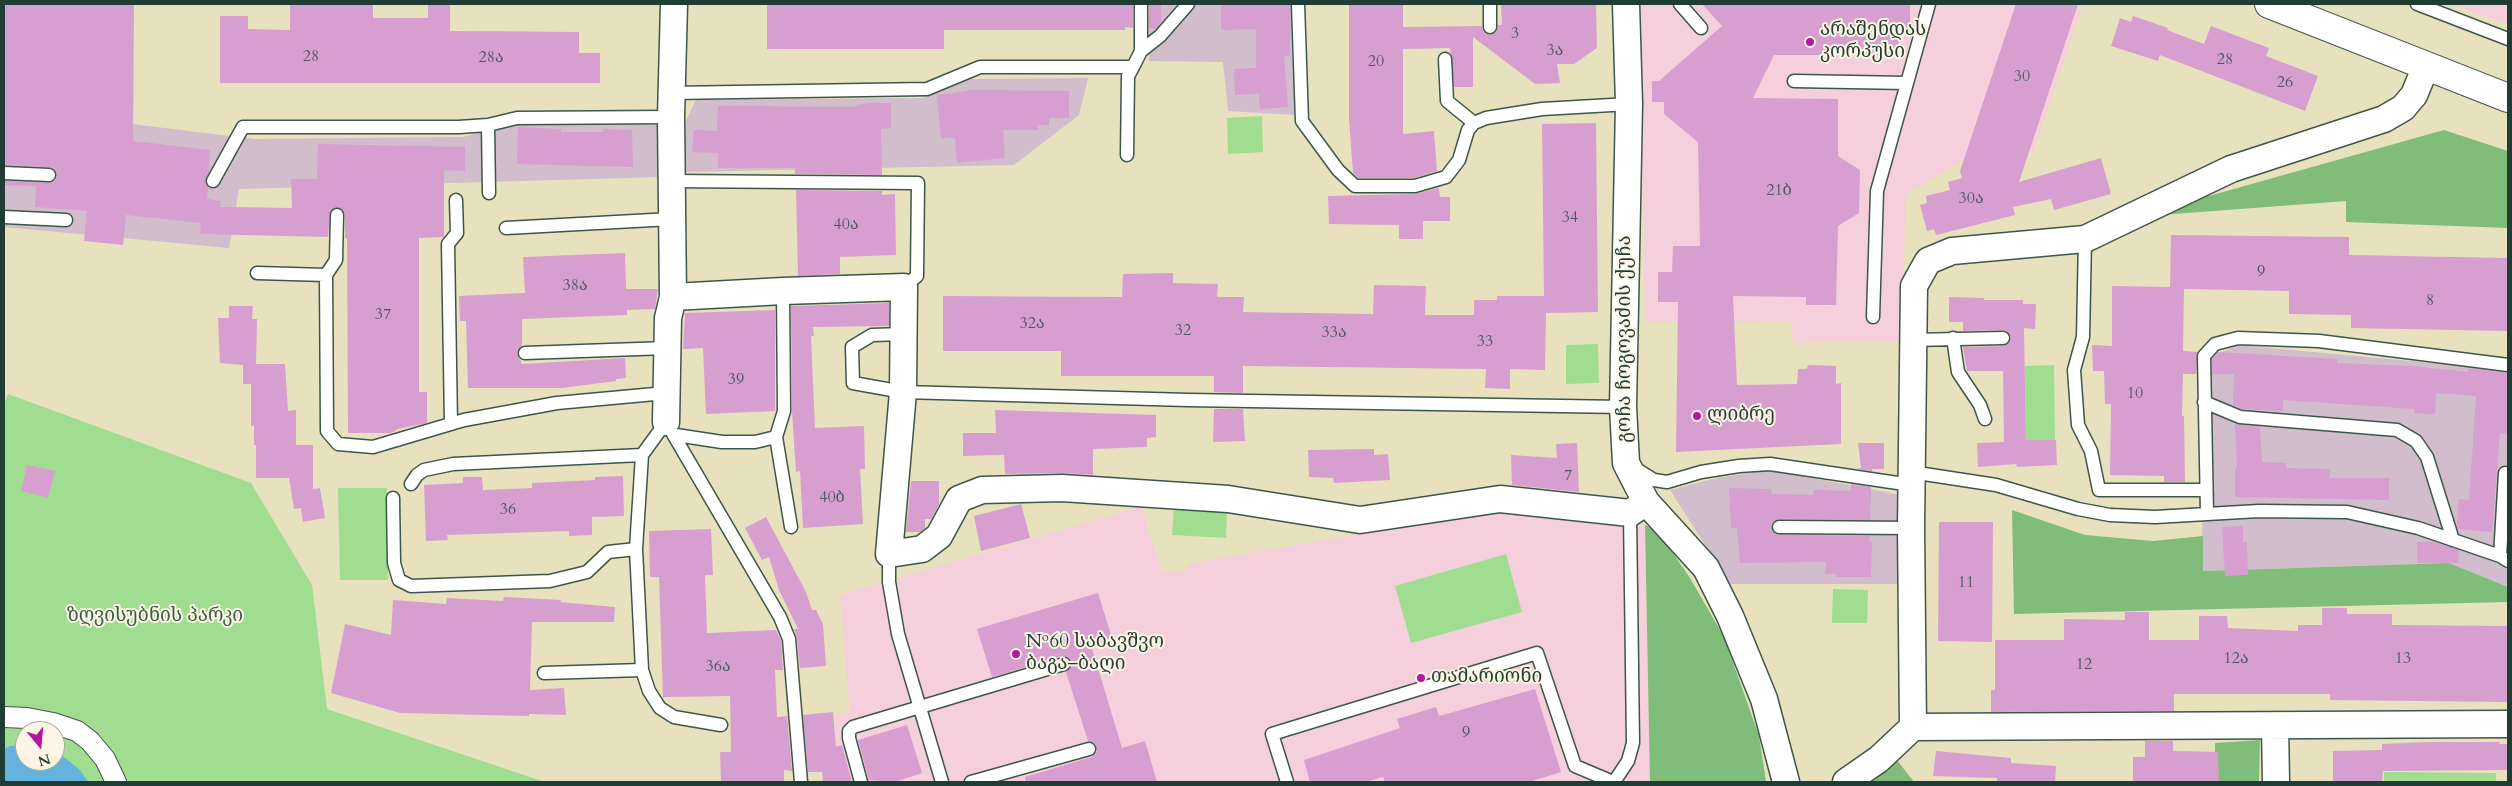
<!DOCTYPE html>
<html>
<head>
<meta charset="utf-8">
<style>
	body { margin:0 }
	#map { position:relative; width:2512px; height:786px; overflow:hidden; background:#e8e1be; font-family:Cardo,serif }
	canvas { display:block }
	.frame { position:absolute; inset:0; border:5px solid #1f3d34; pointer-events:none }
	.north { position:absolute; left:15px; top:721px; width:50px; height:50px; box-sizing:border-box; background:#fcf5e5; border:1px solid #a4ab9e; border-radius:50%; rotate:163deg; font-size:14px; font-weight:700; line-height:20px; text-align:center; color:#1f3d34 }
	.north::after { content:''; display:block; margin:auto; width:18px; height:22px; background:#b5179e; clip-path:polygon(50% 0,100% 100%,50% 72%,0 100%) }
</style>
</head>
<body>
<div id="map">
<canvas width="2512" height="786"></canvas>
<div class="frame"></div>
<div class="north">N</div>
</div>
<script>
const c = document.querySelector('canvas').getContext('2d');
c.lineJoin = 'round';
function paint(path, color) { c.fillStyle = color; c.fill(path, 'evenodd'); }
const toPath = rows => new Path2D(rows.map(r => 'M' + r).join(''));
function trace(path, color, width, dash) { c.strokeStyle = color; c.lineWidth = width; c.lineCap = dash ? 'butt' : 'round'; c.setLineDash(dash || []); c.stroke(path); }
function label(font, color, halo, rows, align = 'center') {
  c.font = font + ' Cardo,"Noto Serif Georgian",serif'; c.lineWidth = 4; c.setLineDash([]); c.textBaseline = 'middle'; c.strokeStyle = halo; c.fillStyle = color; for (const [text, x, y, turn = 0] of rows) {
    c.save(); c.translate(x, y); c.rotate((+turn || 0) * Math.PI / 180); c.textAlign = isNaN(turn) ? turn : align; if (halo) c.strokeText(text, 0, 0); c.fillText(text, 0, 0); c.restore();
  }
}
paint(toPath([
	[1639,4,2083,4,2033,152,1961,161,1906,195,1901,341,1793,343,1792,321,1645,322],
	[2454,4,2508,4,2508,25],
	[1141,507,1162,573,1188,570,1187,564,1504,509,1645,525,1650,782,847,782,837,751,835,715,850,712,840,595]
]), '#f5cfdb');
paint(toPath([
	[1149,4,1294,4,1295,115,1228,111,1223,62,1149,61],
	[1088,78,1079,115,1014,165,682,172,681,131,696,100,922,98,971,79],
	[4,116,91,119,254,139,463,137,510,124,658,125,662,177,239,189,229,248,4,227],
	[2237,345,2508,370,2508,587,2449,563,2203,571,2200,391,2208,359],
	[1768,470,1897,494,1899,584,1730,584,1670,490,1717,478]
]), '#d1bdcc');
paint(toPath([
	[1262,116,1263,152,1228,154,1227,118],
	[1598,344,1599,383,1566,384,1566,345],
	[2054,365,2055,440,2026,440,2025,366],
	[8,394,251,483,312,585,327,709,545,782,4,782,4,404],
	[25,731,55,731,55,761,25,761],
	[338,488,387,488,388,580,340,580],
	[1174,507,1227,510,1226,538,1172,535],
	[1506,554,1522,612,1411,643,1395,586],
	[1833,589,1868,590,1867,623,1832,623],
	[2384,772,2496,773,2496,782,2384,782]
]), '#a1dd90');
paint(toPath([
	[2444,130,2508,151,2508,228,2346,222,2346,201,2134,217],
	[2012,510,2085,535,2153,541,2203,536,2203,571,2449,563,2508,587,2508,602,2014,614],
	[1645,525,1657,530,1690,578,1724,637,1759,736,1766,782,1650,782],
	[2260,740,2259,782,2215,782,2215,743],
	[1897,760,1914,782,1869,782]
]), '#80bc7a');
paint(toPath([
	[10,746,25,746,25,761,55,761,55,753,60,754,80,770,88,782,4,782,4,749]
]), '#64b3de');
paint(toPath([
	[4,4,134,4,133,141,210,150,209,172,205,181,208,187,207,199,221,201,220,207,292,208,291,179,317,179,318,144,465,147,465,171,444,170,444,237,419,238,419,392,427,392,427,423,398,429,391,433,348,433,347,238,345,238,345,215,341,208,334,208,330,211,328,237,200,234,201,223,126,215,123,245,84,241,87,211,35,207,36,186,4,185,4,181,49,183,56,180,57,175,54,168,50,167,4,165],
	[290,4,373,4,373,18,428,18,428,4,450,4,450,31,579,32,579,53,600,53,600,83,220,83,220,16,248,16,248,29,290,30],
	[767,4,1133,4,1133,28,1125,27,1125,30,944,30,944,49,767,49],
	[1149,4,1161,4,1161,23,1156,29,1149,28],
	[1221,4,1290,4,1290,56,1284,56,1288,107,1260,109,1259,94,1235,95,1234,69,1256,68,1256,29,1221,30],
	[1349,4,1403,4,1403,27,1482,26,1483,31,1490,35,1497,31,1498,25,1502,25,1501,4,1596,4,1597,48,1574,64,1557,64,1560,83,1535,84,1473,37,1473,87,1454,87,1450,48,1403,49,1403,134,1434,131,1437,171,1414,178,1358,178,1353,173,1349,120],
	[1702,4,1910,4,1910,28,1899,28,1898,55,1774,55,1753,98,1838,99,1838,156,1860,170,1859,213,1838,226,1836,305,1806,305,1806,297,1733,296,1737,385,1797,384,1798,369,1807,369,1808,365,1836,366,1836,384,1841,383,1841,444,1676,452,1678,302,1658,302,1658,272,1672,272,1673,246,1700,246,1698,142,1664,114,1664,102,1652,102,1652,81,1659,81,1722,26],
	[2016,4,2078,4,2019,182,2101,158,2111,194,2054,210,2051,199,2013,207,2015,215,1936,235,1934,229,1927,231,1920,205,1927,203,1926,196,1950,190,1948,182,1962,178,1960,171],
	[2133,16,2168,28,2167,30,2204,44,2211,26,2269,48,2266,56,2318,76,2305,111,2160,55,2158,61,2111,46,2120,18,2131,22],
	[973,90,1069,91,1069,118,1049,118,1049,125,1038,125,1038,130,1003,130,1005,158,957,163,955,138,941,138,937,95],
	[870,103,891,103,891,128,881,129,882,175,795,174,795,168,718,168,718,153,692,152,694,130,717,131,718,106,855,107,857,105],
	[1596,123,1598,312,1546,313,1545,370,1510,369,1510,389,1485,388,1486,369,1243,366,1243,393,1214,392,1214,376,1061,376,1061,351,943,351,943,296,1122,297,1123,274,1173,273,1173,283,1218,284,1217,297,1244,297,1243,312,1373,314,1374,285,1426,286,1425,315,1474,315,1474,300,1497,300,1497,296,1544,296,1542,124],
	[518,127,561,129,561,132,603,132,604,129,632,130,633,167,517,164],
	[1439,188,1440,197,1450,197,1450,221,1423,221,1423,239,1399,239,1399,225,1329,224,1328,196,1415,194],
	[796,190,882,191,882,195,895,194,896,255,840,257,840,274,798,276],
	[2171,235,2349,237,2349,255,2508,258,2508,331,2351,328,2351,315,2289,314,2289,291,2184,289,2183,351,2198,352,2196,374,2183,374,2182,416,2184,416,2185,482,2164,482,2164,476,2110,475,2111,404,2105,404,2104,371,2093,371,2092,345,2112,346,2112,286,2170,287],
	[625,253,626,289,658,289,655,309,627,310,627,315,522,319,522,346,517,353,522,364,625,358,626,378,616,379,616,381,562,388,468,388,466,321,460,321,459,296,525,293,523,257],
	[1949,297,1984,298,1984,300,2023,300,2023,304,2036,304,2035,329,2024,328,2026,440,2056,440,2057,465,2017,467,2016,464,1978,467,1977,443,2004,442,2003,371,1967,371,1963,347,2004,346,2010,342,2011,337,2007,331,2003,330,1963,331,1963,322,1949,322],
	[889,303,889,326,813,327,814,336,811,336,815,428,864,426,865,469,860,469,863,524,803,528,800,471,796,472,792,411,791,306],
	[229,306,253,306,252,319,257,319,256,364,285,364,288,411,296,410,296,445,313,445,313,489,320,488,325,518,303,522,301,508,294,509,289,478,256,478,256,445,254,445,254,426,251,426,251,384,243,384,243,365,220,363,218,318,229,318],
	[775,310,775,411,706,414,703,348,683,349,685,313],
	[2218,352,2337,359,2337,363,2411,366,2468,372,2468,369,2475,369,2508,373,2508,434,2500,433,2492,532,2458,529,2457,526,2459,499,2469,500,2476,396,2436,393,2435,414,2414,413,2414,409,2283,400,2283,411,2242,409,2233,405,2234,374,2212,374,2212,359],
	[1214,409,1243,409,1245,441,1213,442],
	[995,410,1156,415,1156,437,1147,438,1147,447,1093,449,1093,475,1062,473,1005,474,1004,455,963,456,963,433,996,433],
	[2235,424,2260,427,2262,462,2286,463,2286,468,2330,469,2330,478,2389,478,2389,500,2235,497,2235,468,2237,468],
	[1577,443,1579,492,1512,485,1511,455,1557,458,1556,444],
	[1858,443,1884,443,1884,469,1872,469,1872,471,1856,469,1861,468],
	[1374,449,1374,455,1388,454,1390,480,1334,483,1333,478,1309,477,1308,450],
	[27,465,55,471,48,498,21,491],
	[623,476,624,516,592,517,592,535,569,536,569,531,447,535,448,540,426,541,424,485,463,483,463,477,482,477,483,490,532,488,532,483,595,480,595,477],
	[911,481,939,481,939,504,931,519,925,519,925,528,920,532,906,532],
	[1851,484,1871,487,1870,520,1779,519,1772,522,1771,527,1774,534,1779,535,1870,536,1869,542,1872,542,1871,577,1836,577,1836,574,1825,574,1826,562,1740,563,1737,528,1731,528,1729,488,1771,489,1772,494,1813,495,1814,490,1851,491],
	[1021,504,1030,538,981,551,974,516],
	[766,517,806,592,812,610,816,610,823,624,826,666,800,668,797,638,794,629,798,629,779,590,769,557,762,560,745,528],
	[1939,522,1993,522,1992,642,1938,641],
	[2243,526,2243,542,2247,542,2248,575,2225,576,2222,527],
	[711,529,713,575,705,575,707,633,776,630,781,641,783,670,775,670,777,717,787,716,792,771,784,770,784,782,721,782,720,752,731,752,730,696,663,697,659,577,650,577,649,531],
	[2417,542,2434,542,2459,550,2458,563,2417,563],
	[1098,593,1112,638,1091,645,1122,748,1145,741,1157,782,1026,782,1025,777,1092,757,1097,751,1095,744,1088,741,1066,672,1072,666,1072,661,1069,658,1062,656,992,677,977,629],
	[504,597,561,600,560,602,615,607,614,622,532,622,530,690,564,688,566,715,529,714,529,716,400,713,331,693,345,624,391,635,393,600,446,604,447,598,503,601],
	[2322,608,2347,608,2347,614,2392,614,2392,625,2508,626,2507,702,2330,700,2330,694,2174,694,2174,711,1991,712,1991,690,1995,690,1995,640,2064,640,2064,619,2125,620,2125,612,2149,612,2149,640,2199,640,2199,616,2227,616,2228,628,2298,631,2298,625,2322,625],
	[1535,689,1561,772,1529,782,1385,782,1383,777,1365,782,1310,782,1304,760,1400,728,1397,719,1436,707,1439,716],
	[833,712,836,747,842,745,852,782,823,782,822,772,808,772,803,715],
	[907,725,922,773,895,782,869,780,858,740],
	[2145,741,2173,741,2173,751,2218,752,2219,782,2133,782,2133,757,2145,757],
	[2427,742,2500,742,2499,744,2508,744,2508,770,2383,771,2382,782,2333,782,2333,751,2382,750,2382,744],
	[1936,751,2011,758,2011,763,2056,766,2055,782,1997,782,1997,778,1933,776]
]), '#d69fd0');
const service = toPath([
	[1298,4,1302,121,1338,170,1355,186,1415,186,1446,177,1459,160,1468,130,1474,123,1486,118,1542,109,1629,104],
	[1680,4,1701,28],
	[2417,4,2508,39],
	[1490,27,1490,4],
	[1141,51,1160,36,1188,4],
	[1445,59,1447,101,1474,123],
	[1794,81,1907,83],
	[672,93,927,89,980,67,1133,67,1141,51,1141,4],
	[488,125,489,193],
	[1127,155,1128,76,1133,67],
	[4,173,49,175],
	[213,181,243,127,459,127,488,125,517,118,671,117],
	[671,181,918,183,917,276,904,287],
	[337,215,336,260,326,275,327,431,338,444,373,447,464,420,557,403,666,393],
	[4,217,66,220],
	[506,228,671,219],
	[2085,239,2083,337,2074,370,2078,425,2091,451,2099,490,2206,490],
	[257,273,326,275],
	[1873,317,1877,191,1929,4],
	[904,334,872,335,852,347,853,383,903,392,1188,400,1623,407],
	[1953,338,1958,372,1980,405,1985,419],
	[1913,340,2003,338],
	[525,353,667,348],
	[2204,402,2240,417,2397,430,2416,441,2427,457,2453,540],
	[451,424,448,244,457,233,456,200],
	[676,435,722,442,755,442,776,437,784,411,783,291],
	[776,437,791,527],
	[1635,468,1654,480,1667,482,1701,472,1739,466,1770,464,1911,485],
	[1911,472,1996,485,2078,509,2110,515,2155,517,2259,511,2347,512,2418,528,2500,556,2508,561],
	[411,484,417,475,424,470,453,464,642,455],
	[393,498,394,563,399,580,411,586,550,581,587,572,608,552,636,549],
	[2207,514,2204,356,2215,344,2238,338,2319,341,2508,365],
	[1779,527,1911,528],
	[889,554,889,582,898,634,942,782],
	[2500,556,2505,473],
	[544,673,642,670],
	[721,725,674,717,660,708,649,691,642,670,636,549,642,455,666,422,780,617,789,639,801,782],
	[861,782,849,738,849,731,853,727,1064,664],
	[971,782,1089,749],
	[1287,782,1272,734,1537,653,1575,766,1613,782],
	[1614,782,1628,761,1633,743,1630,513]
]);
const pedestrian = toPath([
	[4,717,27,718,53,723,77,731,90,741,105,759,116,782]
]);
const minor = toPath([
	[1626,4,1629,104,1623,407,1626,463,1646,502,1706,568,1730,616,1764,699,1786,782],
	[673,297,783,291,904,287,903,392,889,554,922,549,939,536,959,499,982,490,1062,488,1228,499,1360,520,1500,499,1630,513,1646,502],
	[666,422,668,318,673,297,671,117,674,4],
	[2275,726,2276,782],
	[1913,727,1911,528,1914,286,1928,261,1952,251,2085,239,2231,169,2384,119,2403,108,2414,95,2426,66],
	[1846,782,1879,759,1913,727,2508,724]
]);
const secondary = toPath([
	[2269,4,2508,98]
]);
trace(service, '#3d5649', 15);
trace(pedestrian, '#3d5649', 22);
trace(minor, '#3d5649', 29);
trace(secondary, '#3d5649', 30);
trace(service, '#fff', 12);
trace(pedestrian, '#fff', 20);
trace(minor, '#fff', 26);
trace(secondary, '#fff', 28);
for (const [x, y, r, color] of [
	[1810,42,5,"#b5179e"],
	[1697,416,5,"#b5179e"],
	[1016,654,5,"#b5179e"],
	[1421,678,5,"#b5179e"]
]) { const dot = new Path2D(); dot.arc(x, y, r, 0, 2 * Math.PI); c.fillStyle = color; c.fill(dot); trace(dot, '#fcf5e5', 2); }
label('16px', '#4d565b', null, [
	["3",1515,34],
	["3ა",1555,51],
	["28",311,57],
	["28ა",491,58],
	["28",2225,60],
	["20",1376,62],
	["30",2022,77],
	["26",2285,83],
	["21ბ",1779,191],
	["30ა",1971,199],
	["34",1570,218],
	["40ა",846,225],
	["9",2261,272],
	["38ა",575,286],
	["8",2430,301],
	["37",383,315],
	["32ა",1032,324],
	["32",1183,331],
	["33ა",1334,333],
	["33",1485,342],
	["39",736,380],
	["10",2135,394],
	["7",1568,476],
	["40ბ",832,498],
	["36",508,510],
	["11",1966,583],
	["12ა",2236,659],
	["13",2403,659],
	["12",2084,665],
	["36ა",718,667],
	["9",1466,733]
]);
label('19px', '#1f3d34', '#fcf5e5', [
	["არაშენდას",1820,31],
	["კორპუსი",1820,53],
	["ლიბრე",1707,416],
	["№60 საბავშვო",1026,643],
	["ბაგა–ბაღი",1026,665],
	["თამარიონი",1431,678]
], 'left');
label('19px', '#1f3d34', '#fcf5e5', [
	["გოჩა ჩოგოვაძის ქუჩა",1626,339,-90]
]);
label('19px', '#395d46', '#fcf5e5', [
	["ზღვისუბნის პარკი",155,617]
]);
</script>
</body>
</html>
